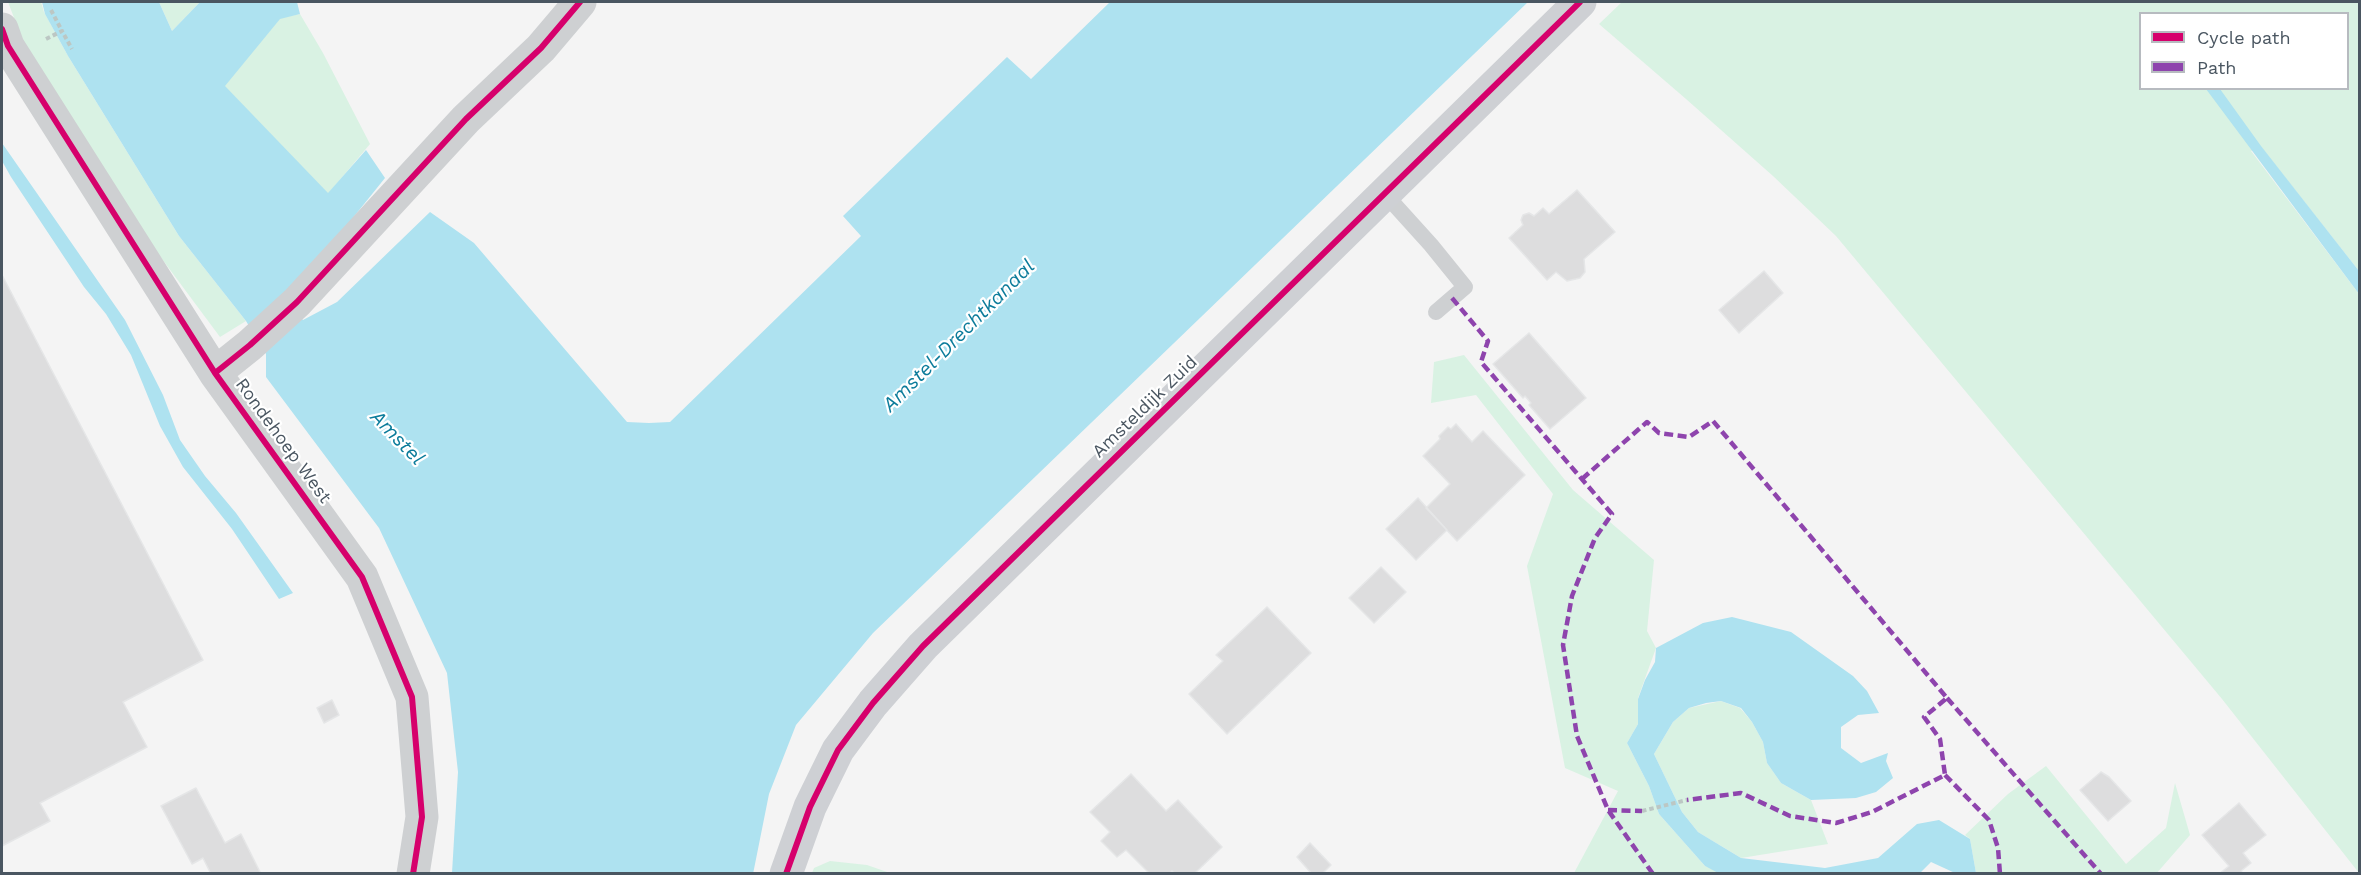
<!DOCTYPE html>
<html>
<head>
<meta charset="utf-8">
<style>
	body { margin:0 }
	#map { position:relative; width:2361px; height:875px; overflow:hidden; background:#f4f4f4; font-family:"Work Sans",sans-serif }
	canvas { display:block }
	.frame { position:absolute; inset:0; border:3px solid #4a5661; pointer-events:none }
	.legend { position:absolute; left:2139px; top:12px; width:210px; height:78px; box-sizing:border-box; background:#fff; border:2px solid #b7bbc0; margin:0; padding:8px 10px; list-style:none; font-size:18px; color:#4a5661 }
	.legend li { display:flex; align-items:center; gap:12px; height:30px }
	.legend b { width:30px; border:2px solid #b7bbc0 }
</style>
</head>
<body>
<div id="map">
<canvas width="2361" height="875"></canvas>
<div class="frame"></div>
<ul class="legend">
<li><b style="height:8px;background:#d6006c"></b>Cycle path</li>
<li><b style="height:8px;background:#8e44ad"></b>Path</li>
</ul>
</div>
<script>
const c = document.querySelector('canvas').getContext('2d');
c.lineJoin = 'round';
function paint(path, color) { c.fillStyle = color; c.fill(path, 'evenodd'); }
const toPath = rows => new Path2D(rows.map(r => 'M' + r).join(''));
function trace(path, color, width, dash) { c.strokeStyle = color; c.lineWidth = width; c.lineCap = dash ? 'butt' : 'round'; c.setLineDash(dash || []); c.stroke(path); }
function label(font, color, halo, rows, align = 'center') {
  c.font = font + ' "Work Sans",sans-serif'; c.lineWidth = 4.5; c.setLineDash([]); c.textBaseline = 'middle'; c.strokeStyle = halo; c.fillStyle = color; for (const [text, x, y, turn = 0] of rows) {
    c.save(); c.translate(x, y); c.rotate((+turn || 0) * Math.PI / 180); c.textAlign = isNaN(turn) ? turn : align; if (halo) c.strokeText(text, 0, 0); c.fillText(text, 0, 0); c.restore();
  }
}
paint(toPath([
	[8,2,41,2,44,12,68,56,179,236,246,321,220,337,107,185,26,49],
	[159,2,200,2,172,31],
	[1622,2,2359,2,2359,271,2261,147,2251,151,2359,294,2359,873,2222,699,1836,236,1773,176,1686,99,1599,24],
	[2140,14,2348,14,2348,88,2140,88],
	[300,14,323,53,370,144,328,194,224,86,280,18],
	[1464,355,1573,490,1654,560,1647,631,1656,648,1638,698,1638,724,1627,743,1649,786,1659,814,1705,866,1720,873,1574,873,1618,791,1565,768,1527,566,1553,494,1476,395,1431,403,1434,362],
	[1721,701,1740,708,1752,722,1763,742,1767,763,1781,783,1811,800,1828,844,1741,858,1698,832,1682,812,1654,754,1673,722,1689,708],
	[2046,766,2126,864,2166,828,2175,783,2190,835,2156,874,1976,873,1970,839,1965,835,2008,794],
	[830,861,867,865,890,873,812,873,814,868]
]), '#d9f2e3');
paint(toPath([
	[42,2,159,2,172,31,200,2,297,2,300,14,280,19,225,86,328,193,366,150,385,178,352,219,283,297,303,320,337,302,430,212,474,243,627,422,649,423,670,422,861,236,843,216,1007,57,1031,79,1110,2,1528,2,873,633,796,725,769,794,753,874,452,873,458,772,447,673,379,528,266,377,266,354,246,321,179,236,68,56,45,14],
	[2206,89,2220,89,2261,146,2359,271,2359,294],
	[2,143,125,320,163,395,180,440,205,476,236,513,293,593,279,599,232,529,183,467,160,426,131,355,106,314,84,287,11,177,2,161],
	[1732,617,1791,632,1853,676,1867,691,1879,713,1858,715,1841,727,1841,748,1861,763,1888,753,1886,761,1893,778,1876,792,1856,798,1811,800,1781,783,1767,763,1763,742,1752,722,1741,708,1721,701,1706,703,1689,708,1673,722,1654,754,1682,812,1698,832,1741,858,1825,868,1878,858,1917,824,1939,820,1970,839,1976,873,1955,873,1931,862,1919,874,1720,874,1705,866,1659,814,1649,786,1627,743,1638,724,1638,699,1645,680,1655,662,1656,648,1703,623]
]), '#aee2f0');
const building = toPath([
	[1577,190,1615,232,1584,259,1585,272,1580,278,1567,281,1556,272,1547,280,1509,238,1523,225,1521,220,1523,215,1529,213,1534,216,1543,208,1549,214,1577,190],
	[1764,271,1783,293,1739,333,1719,310,1764,271],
	[2,275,203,660,123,702,147,747,40,803,50,821,2,846,2,275],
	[1529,333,1586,398,1550,429,1529,405,1531,403,1525,396,1523,398,1493,364,1529,333],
	[1456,424,1472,442,1483,431,1525,475,1457,541,1426,508,1450,484,1423,456,1440,439,1439,436,1448,427,1451,429,1456,424],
	[1418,498,1447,530,1416,560,1386,529,1418,498],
	[1381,567,1406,592,1374,623,1349,598,1381,567],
	[1267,607,1311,653,1227,734,1189,694,1223,661,1216,655,1267,607],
	[332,700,339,715,324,723,317,708,332,700],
	[2101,772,2109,777,2131,801,2108,821,2080,790,2101,772],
	[1131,774,1166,811,1178,800,1222,847,1194,874,1175,874,1172,871,1169,874,1150,874,1126,850,1117,857,1101,841,1110,832,1090,812,1131,774],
	[196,788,225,843,241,834,261,874,211,874,203,858,192,864,161,806,196,788],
	[2239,803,2266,835,2243,853,2251,863,2241,871,2243,874,2219,874,2229,866,2202,835,2239,803],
	[1310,843,1331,865,1322,874,1312,874,1297,857,1310,843]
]);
paint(building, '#ddddde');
trace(building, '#e5e6e7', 1.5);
trace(toPath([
	[51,10,62,31],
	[46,39,62,31,72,49],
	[1642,811,1687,800]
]), '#bcc7c4', 4, [4.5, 3]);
trace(toPath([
	[1384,193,1431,245,1465,287,1436,312]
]), '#ced0d2', 16);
trace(toPath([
	[2,29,8,46,215,373,362,577,412,697,422,817,413,874],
	[215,373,250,345,297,302,466,119,541,48,580,2]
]), '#ced0d2', 33);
trace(toPath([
	[786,874,810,807,838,750,873,703,923,646,1580,2]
]), '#ced0d4', 33);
trace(toPath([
	[1452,298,1488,341,1481,362,1612,514,1595,538,1572,596,1563,645,1577,736,1608,810,1653,874],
	[1582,479,1647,422,1659,433,1689,437,1713,421,1947,698,1924,717,1940,739,1945,775,1872,812,1836,823,1790,816,1741,793,1687,800],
	[1947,698,2101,874],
	[1945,775,1989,820,1998,848,2000,874],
	[1608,810,1642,811]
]), '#8e44ad', 4.5, [9, 4.5]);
trace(toPath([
	[2,29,8,46,215,373,362,577,412,697,422,817,413,874],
	[215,373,250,345,297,302,466,119,541,48,580,2],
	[786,874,810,807,838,750,873,703,923,646,1580,2]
]), '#d6006c', 6);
label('18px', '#4a5661', '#fff', [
	["Amsteldijk Zuid",1145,407,-44],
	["Rondehoep West",283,441,54]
]);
label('italic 20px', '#0c7c9b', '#fff', [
	["Amstel-Drechtkanaal",959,336,-45],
	["Amstel",397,438,46]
]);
</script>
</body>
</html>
